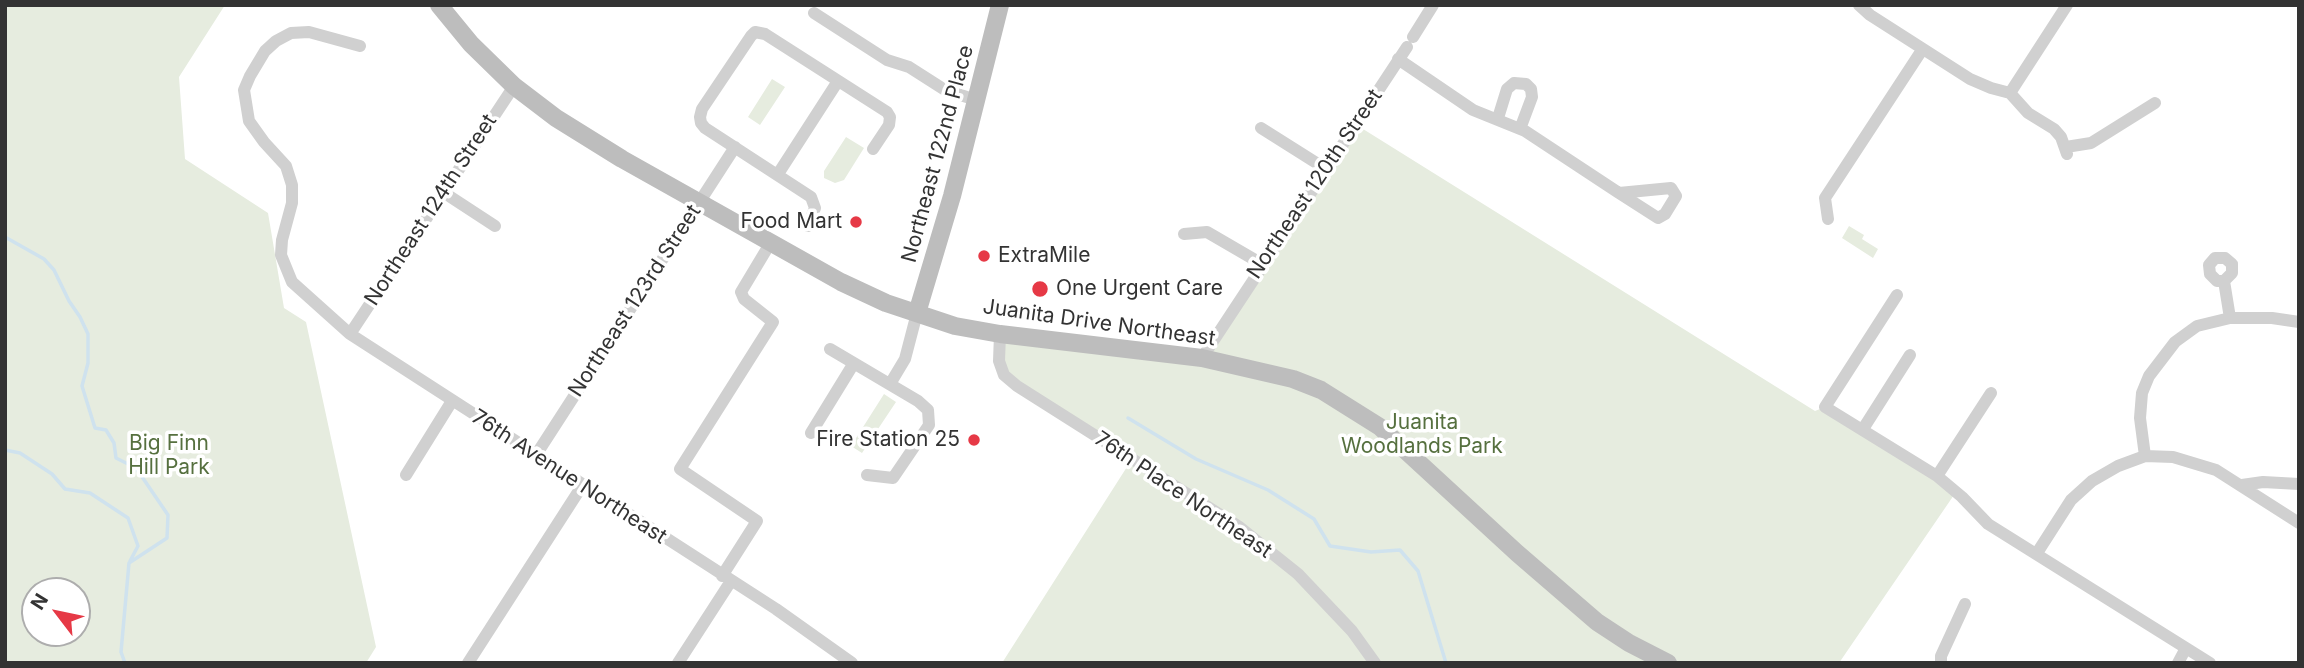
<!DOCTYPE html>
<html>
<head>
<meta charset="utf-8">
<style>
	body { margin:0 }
	#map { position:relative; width:2304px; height:668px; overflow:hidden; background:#fff; font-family:Inter,sans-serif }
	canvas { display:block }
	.frame { position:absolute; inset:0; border:7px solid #333; pointer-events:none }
	.north { position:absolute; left:21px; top:577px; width:70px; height:70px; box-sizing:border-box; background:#fff; border:2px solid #adadad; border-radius:50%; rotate:302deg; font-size:19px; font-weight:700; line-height:28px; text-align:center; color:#333 }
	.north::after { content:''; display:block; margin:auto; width:24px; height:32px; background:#e63946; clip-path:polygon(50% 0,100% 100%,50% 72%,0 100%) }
</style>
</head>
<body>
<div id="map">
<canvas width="2304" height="668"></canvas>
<div class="frame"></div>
<div class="north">N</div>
</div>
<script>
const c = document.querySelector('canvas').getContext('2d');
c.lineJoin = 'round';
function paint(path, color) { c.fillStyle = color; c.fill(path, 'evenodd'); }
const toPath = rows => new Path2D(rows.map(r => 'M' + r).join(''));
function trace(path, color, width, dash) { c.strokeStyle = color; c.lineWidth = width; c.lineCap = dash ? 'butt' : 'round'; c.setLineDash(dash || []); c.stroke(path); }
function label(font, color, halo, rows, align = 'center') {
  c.font = font + ' Inter,sans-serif'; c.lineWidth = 7; c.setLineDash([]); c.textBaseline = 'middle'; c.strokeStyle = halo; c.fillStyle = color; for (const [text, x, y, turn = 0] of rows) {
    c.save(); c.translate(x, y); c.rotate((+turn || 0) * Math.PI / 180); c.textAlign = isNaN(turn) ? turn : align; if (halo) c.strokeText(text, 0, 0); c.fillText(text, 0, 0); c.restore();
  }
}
paint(toPath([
	[5,5,225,5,179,77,185,159,268,213,284,308,306,322,376,647,366,663,5,663],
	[35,591,77,591,77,633,35,633],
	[772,79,785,87,760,125,748,117],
	[1355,124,1815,411,1825,407,1956,492,1839,663,1002,663,1132,459,1004,375,1000,334,1202,358],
	[846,137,864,148,844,180,835,183,824,178,824,171],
	[1849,226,1864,235,1862,239,1878,249,1873,258,1842,238],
	[884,394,896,402,862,453,851,446]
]), '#e6ecdf');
trace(toPath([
	[5,237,44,259,54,270,69,301,80,317,88,334,88,363,82,386,95,428,106,430,114,443,116,458,136,468,168,515,167,538,129,563,121,652,125,663],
	[1128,418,1196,459,1268,490,1314,519,1330,546,1371,552,1400,550,1418,571,1446,663],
	[5,450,20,453,52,474,65,489,90,493,128,518,138,546,130,561]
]), '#cfe2ee', 3.5);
trace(toPath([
	[1859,5,1870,15,1970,79,1991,88,2010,93,2028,113,2054,129,2061,137,2067,154],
	[814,13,887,60,909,67,945,90,976,100],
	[1413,37,1433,5],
	[360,46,309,32,291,33,276,41,265,51,250,76,244,90,249,121,264,142,286,166,292,185,292,203,282,240,281,255,292,282,350,334,776,609,852,663],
	[1398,59,1473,110,1525,131,1619,193,1671,188,1676,196,1665,214,1658,218,1619,193],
	[2010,93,2067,5],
	[1498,118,1507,89,1514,83,1526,84,1531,89,1532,97,1520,129],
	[1261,128,1326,169],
	[2066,147,2091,143,2155,103],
	[778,174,838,81],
	[443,192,495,226],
	[1828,219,1825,198,1922,50],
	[808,226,815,208,811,197,705,128,701,123,700,117,702,109,751,36,755,32,765,34,887,112,890,117,889,125,873,149],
	[1184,234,1207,232,1262,264],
	[2224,281,2217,281,2210,274,2209,265,2215,258,2225,258,2232,264,2232,273,2224,281,2230,318],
	[1897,295,1825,407,1937,476,1962,497,1988,524,2210,663],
	[350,334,514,86],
	[1000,334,999,361,1004,375,1017,386,1238,526,1298,574,1352,631,1375,663],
	[830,349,918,401,928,410,929,425,893,478,867,475],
	[1202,358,1407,47],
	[890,384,905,359,917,313],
	[1863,429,1910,355],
	[811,433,854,363],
	[536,455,735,147],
	[2145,456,2173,457,2216,470,2299,523],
	[406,475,452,401],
	[1937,476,1991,393],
	[2242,485,2263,482,2299,484],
	[2037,553,2071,500,2092,481,2118,466,2145,456,2140,418,2142,393,2149,376,2175,342,2197,326,2230,318,2272,318,2299,322],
	[722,576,757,521,680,469,773,322,744,299,741,292,771,242],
	[468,663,582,486],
	[678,663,731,581],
	[1941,663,1941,656,1965,604],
	[2178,663,2186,648]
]), '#d0d0d0', 12);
trace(toPath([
	[439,5,471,44,514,86,556,118,622,159,841,282,886,303,955,326,1000,334,1202,358,1293,379,1321,390,1380,427,1517,553,1597,622,1629,643,1668,663],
	[917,313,952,196,1000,5]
]), '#bdbdbd', 18);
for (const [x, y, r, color] of [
	[856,222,7,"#e63946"],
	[984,256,7,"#e63946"],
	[1040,289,9,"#e63946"],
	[974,440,7,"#e63946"]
]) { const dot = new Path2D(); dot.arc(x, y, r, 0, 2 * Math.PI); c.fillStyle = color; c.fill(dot); trace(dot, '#fff', 2.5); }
label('21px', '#333', '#fff', [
	["Northeast 122nd Place",938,154,-75],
	["Northeast 120th Street",1315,184,-56],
	["Northeast 124th Street",431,210,-57],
	["Northeast 123rd Street",635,301,-57],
	["Juanita Drive Northeast",1099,323,8],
	["76th Avenue Northeast",569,477,33],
	["76th Place Northeast",1183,495,34]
]);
label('21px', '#333', '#fff', [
	["Food Mart",842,222],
	["ExtraMile",998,256,"left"],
	["One Urgent Care",1056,289,"left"],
	["Fire Station 25",960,440]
], 'right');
label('21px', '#56703f', '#fff', [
	["Juanita",1422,423],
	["Woodlands Park",1422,447],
	["Big Finn",169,444],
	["Hill Park",169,468]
]);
</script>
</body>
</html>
